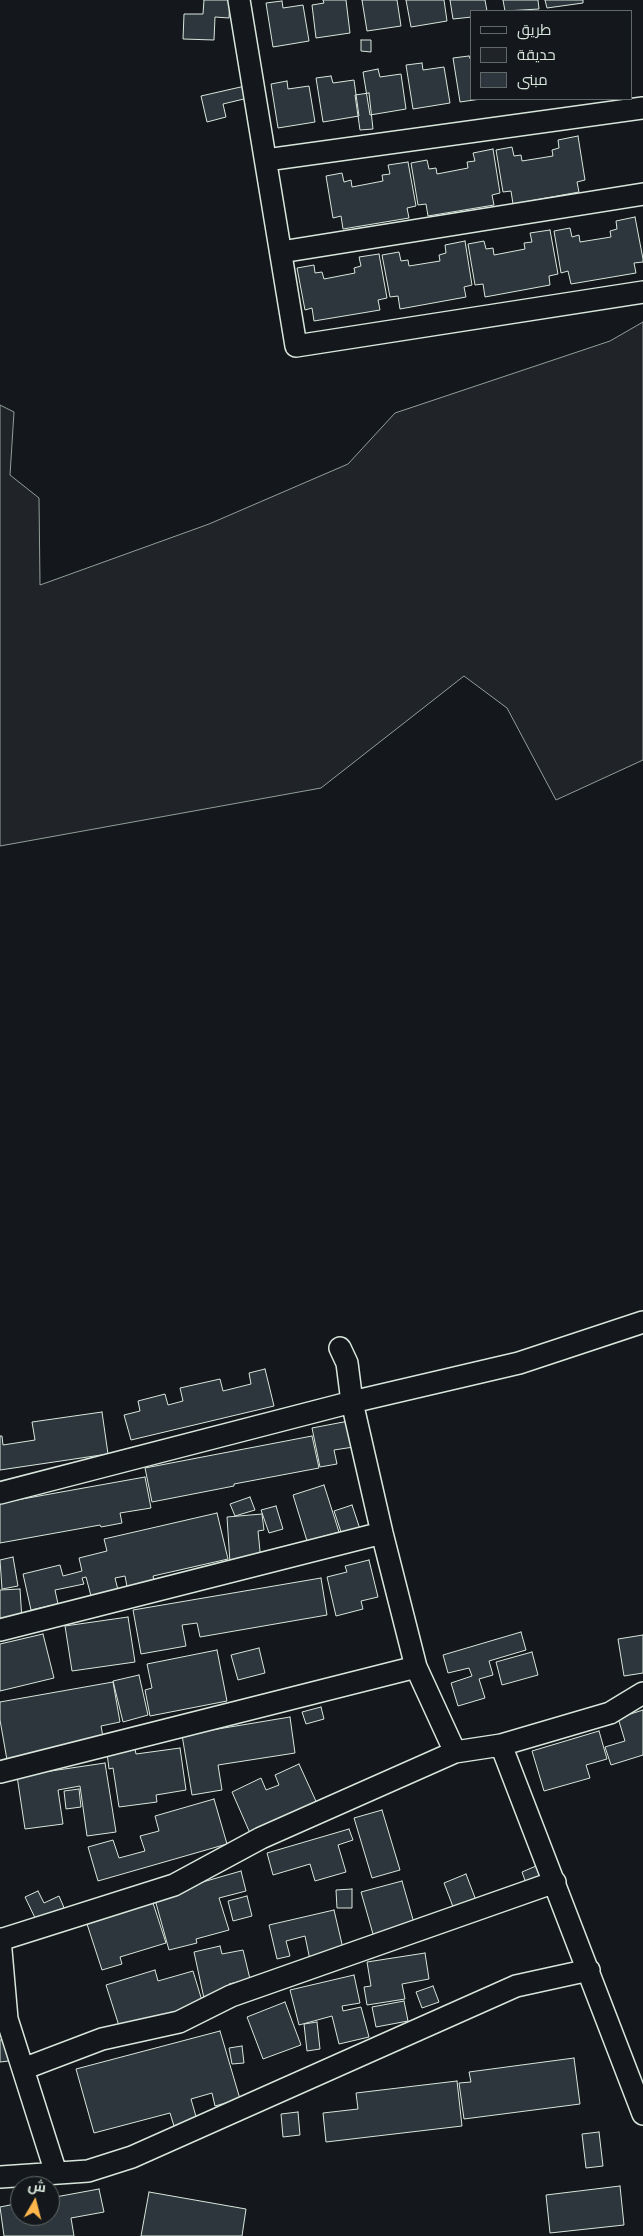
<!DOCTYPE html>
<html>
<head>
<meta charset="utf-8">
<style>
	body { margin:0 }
	#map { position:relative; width:643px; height:2236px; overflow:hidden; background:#14181c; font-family:"Fira Sans Condensed",Cairo,sans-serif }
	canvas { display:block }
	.legend { position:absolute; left:470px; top:10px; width:162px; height:90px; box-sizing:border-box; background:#14181c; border:1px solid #626a69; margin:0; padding:6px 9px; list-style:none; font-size:15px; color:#d8e6dc }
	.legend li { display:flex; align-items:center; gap:10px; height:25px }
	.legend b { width:25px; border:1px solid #626a69 }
	.north { position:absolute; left:10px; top:2176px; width:50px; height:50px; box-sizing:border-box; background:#14181c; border:1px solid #626a69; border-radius:50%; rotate:8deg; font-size:14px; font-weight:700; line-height:20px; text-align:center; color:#d8e6dc }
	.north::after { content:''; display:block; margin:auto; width:18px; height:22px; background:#ffb74d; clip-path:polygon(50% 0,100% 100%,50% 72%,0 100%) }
</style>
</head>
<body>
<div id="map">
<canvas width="643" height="2236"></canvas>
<ul class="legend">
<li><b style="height:6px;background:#14181c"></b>طريق</li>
<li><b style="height:14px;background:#202428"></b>حديقة</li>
<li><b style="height:14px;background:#2c363c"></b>مبنى</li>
</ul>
<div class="north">ش</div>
</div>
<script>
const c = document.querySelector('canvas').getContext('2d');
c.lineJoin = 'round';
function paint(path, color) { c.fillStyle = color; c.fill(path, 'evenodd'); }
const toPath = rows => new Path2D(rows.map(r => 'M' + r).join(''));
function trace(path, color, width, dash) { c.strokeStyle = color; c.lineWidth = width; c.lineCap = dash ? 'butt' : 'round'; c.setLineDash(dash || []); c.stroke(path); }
const green = toPath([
	[643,322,643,760,556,800,507,708,464,676,321,788,0,846,0,405,14,412,10,475,39,498,40,585,209,524,348,464,395,413,610,341,643,322]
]);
paint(green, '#202428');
trace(green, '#939e99', 1);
const building = toPath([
	[204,0,230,0,229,18,215,17,214,40,183,39,184,14,203,14,204,0],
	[323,0,346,0,350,33,316,38,312,5,324,3,323,0],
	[362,0,397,0,401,26,367,31,362,0],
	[406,0,444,0,447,21,411,27,406,0],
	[450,0,485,0,487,11,472,11,472,17,453,19,450,0],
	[503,0,538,0,539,9,505,11,503,0],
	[545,0,583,0,583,3,547,8,545,0],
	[282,1,283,8,303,5,309,41,273,47,266,3,282,1],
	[361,40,371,40,371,52,361,51,361,40],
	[469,56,472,63,472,99,481,99,460,102,453,58,469,56],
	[422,63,423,70,444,67,450,103,413,109,406,65,422,63],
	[378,69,380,77,401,74,406,109,370,115,363,72,378,69],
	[331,76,333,83,354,80,359,116,323,122,316,78,331,76],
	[287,81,288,89,309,86,315,122,278,128,271,84,287,81],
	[245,86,248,98,223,104,226,117,207,122,201,96,245,86],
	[369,93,373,129,360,130,355,95,369,93],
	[578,136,585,180,577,182,579,192,513,204,511,191,503,192,496,150,512,147,514,156,521,155,522,161,553,156,552,150,559,148,558,140,578,136],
	[493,149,500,193,492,195,494,205,428,216,426,204,418,205,411,163,427,160,429,169,436,168,437,174,468,168,467,162,475,161,473,153,493,149],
	[408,162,416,206,407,208,409,218,343,229,341,216,333,218,326,176,342,173,344,182,351,180,352,187,383,181,382,175,390,174,388,165,408,162],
	[635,217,643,259,643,262,634,263,636,273,571,284,568,271,561,273,554,231,570,228,572,237,579,235,580,242,611,237,610,231,617,229,616,221,635,217],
	[550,230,558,274,549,276,550,285,485,297,483,284,475,285,468,244,484,241,486,249,493,248,494,255,525,249,524,243,532,242,530,233,550,230],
	[465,241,472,285,464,287,466,297,400,309,398,296,390,297,382,255,399,252,401,261,408,260,409,266,440,261,439,255,446,253,445,245,465,241],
	[379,254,387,298,378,300,380,310,314,321,312,308,305,310,297,268,314,265,315,273,322,272,324,279,355,273,354,268,361,266,359,257,379,254],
	[265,1369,274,1406,131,1440,124,1415,140,1411,138,1401,165,1394,168,1405,183,1401,180,1388,220,1379,223,1391,251,1384,249,1373,265,1369],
	[102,1412,108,1454,0,1470,0,1436,2,1436,3,1445,35,1440,32,1422,102,1412],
	[354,1420,360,1446,334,1450,337,1464,320,1467,312,1428,354,1420],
	[312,1436,319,1468,234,1484,234,1486,152,1502,145,1468,312,1436],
	[145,1477,151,1508,120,1513,122,1523,101,1527,100,1525,0,1543,0,1503,145,1477],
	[324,1485,339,1532,307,1541,293,1495,324,1485],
	[250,1497,255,1510,235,1516,230,1504,250,1497],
	[352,1505,360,1529,342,1535,334,1511,352,1505],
	[276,1506,283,1529,269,1533,261,1510,276,1506],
	[217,1513,228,1559,153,1576,155,1585,128,1592,125,1576,115,1578,118,1590,91,1596,86,1577,82,1578,84,1584,55,1590,58,1604,31,1610,23,1574,60,1565,63,1576,82,1571,79,1558,107,1551,104,1539,217,1513],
	[262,1514,264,1530,258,1531,261,1561,230,1563,227,1517,262,1514],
	[13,1557,18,1586,2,1589,0,1560,13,1557],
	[369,1560,378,1597,361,1601,363,1609,336,1616,327,1577,347,1572,345,1566,369,1560],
	[321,1578,327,1615,200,1637,197,1623,182,1625,186,1646,141,1654,133,1610,321,1578],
	[20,1589,22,1620,0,1621,0,1590,20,1589],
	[128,1617,135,1662,72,1671,65,1626,128,1617],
	[521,1632,526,1650,489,1661,493,1675,479,1679,485,1698,458,1706,451,1683,472,1676,469,1668,448,1673,443,1655,521,1632],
	[43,1634,54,1678,0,1691,0,1644,43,1634],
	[643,1635,643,1673,624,1676,618,1639,643,1635],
	[259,1648,265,1673,238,1680,231,1655,259,1648],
	[217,1650,227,1701,150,1716,145,1690,152,1688,147,1664,217,1650],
	[532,1652,538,1675,502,1685,496,1662,532,1652],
	[139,1675,148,1715,123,1722,113,1681,139,1675],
	[113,1682,120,1722,101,1726,103,1737,71,1743,72,1748,7,1760,0,1720,0,1702,113,1682],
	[321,1707,324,1719,306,1724,302,1712,321,1707],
	[643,1710,643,1755,611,1765,605,1747,625,1741,618,1718,643,1710],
	[290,1717,295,1753,218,1765,222,1790,192,1795,182,1735,290,1717],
	[599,1731,607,1759,586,1765,590,1778,544,1791,532,1751,599,1731],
	[180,1748,186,1790,156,1795,157,1802,119,1807,113,1768,109,1769,107,1753,135,1749,136,1754,180,1748],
	[105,1763,116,1832,87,1836,80,1786,58,1790,63,1824,25,1829,17,1776,105,1763],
	[299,1764,320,1810,253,1840,232,1792,261,1778,266,1790,279,1785,275,1775,299,1764],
	[79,1789,81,1807,66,1809,64,1791,79,1789],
	[214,1799,227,1844,98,1881,88,1847,113,1840,119,1858,145,1851,140,1836,159,1831,155,1816,214,1799],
	[382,1810,400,1870,372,1878,354,1818,382,1810],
	[349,1829,353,1840,338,1845,346,1872,315,1881,310,1864,273,1875,267,1853,349,1829],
	[536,1866,541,1877,526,1883,522,1872,536,1866],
	[241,1871,246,1891,219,1898,229,1930,196,1939,197,1943,169,1950,154,1896,241,1871],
	[466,1874,477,1903,455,1912,444,1883,466,1874],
	[402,1881,416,1930,375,1941,361,1892,402,1881],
	[352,1889,352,1908,337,1908,336,1890,352,1889],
	[38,1891,44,1903,59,1896,65,1910,37,1922,25,1897,38,1891],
	[247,1896,252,1916,233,1921,228,1901,247,1896],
	[153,1903,166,1943,120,1957,122,1964,102,1970,87,1924,153,1903],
	[334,1910,345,1957,311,1965,305,1936,286,1941,290,1956,277,1959,269,1925,334,1910],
	[220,1946,222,1954,243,1950,250,1979,229,1984,231,1997,205,2003,194,1952,220,1946],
	[425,1953,429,1979,402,1984,405,1999,367,2005,364,1987,371,1986,367,1962,425,1953],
	[155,1970,158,1981,193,1971,203,2004,120,2029,106,1985,155,1970],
	[354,1975,360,2003,342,2006,343,2011,361,2007,369,2037,339,2044,332,2016,299,2025,290,1990,354,1975],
	[433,1986,439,2002,422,2008,416,1992,433,1986],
	[404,2001,408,2021,376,2027,372,2007,404,2001],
	[285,2002,301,2045,263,2059,247,2017,285,2002],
	[317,2022,320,2049,307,2051,304,2024,317,2022],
	[220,2031,240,2099,215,2106,212,2093,191,2099,197,2120,174,2126,170,2113,94,2133,76,2069,220,2031],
	[15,2037,18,2060,0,2062,0,2040,15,2037],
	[242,2046,244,2063,232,2064,229,2048,242,2046],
	[574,2058,580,2104,464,2119,459,2083,471,2082,469,2072,574,2058],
	[457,2081,462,2126,326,2142,323,2113,358,2109,356,2093,457,2081],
	[298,2112,300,2135,283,2137,281,2114,298,2112],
	[599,2132,603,2166,586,2168,582,2134,599,2132],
	[620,2186,624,2225,550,2233,546,2195,620,2186],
	[99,2189,104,2212,71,2218,74,2236,4,2236,0,2207,20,2203,20,2216,50,2216,50,2198,99,2189],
	[149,2192,246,2209,242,2236,141,2236,149,2192]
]);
paint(building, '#2c363c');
trace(building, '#d8e6dc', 1);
const minor = toPath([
	[239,0,296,346,643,292],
	[266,160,643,108],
	[281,252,643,194],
	[340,1348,347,1363,352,1402,382,1533,416,1667,455,1752],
	[0,1493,352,1402,519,1363,643,1322],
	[0,1630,382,1533],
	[501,1745,643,2114],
	[0,1772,416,1667],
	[0,1939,7,2019,56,2173],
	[0,1940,174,1885,261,1838,455,1752,501,1745,610,1713,643,1693],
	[23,2069,102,2039,179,2022,231,1996,555,1882],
	[0,2177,88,2171,132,2157,516,1986,589,1970]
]);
trace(minor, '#d8e6dc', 24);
trace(minor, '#14181c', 21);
</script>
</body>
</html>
